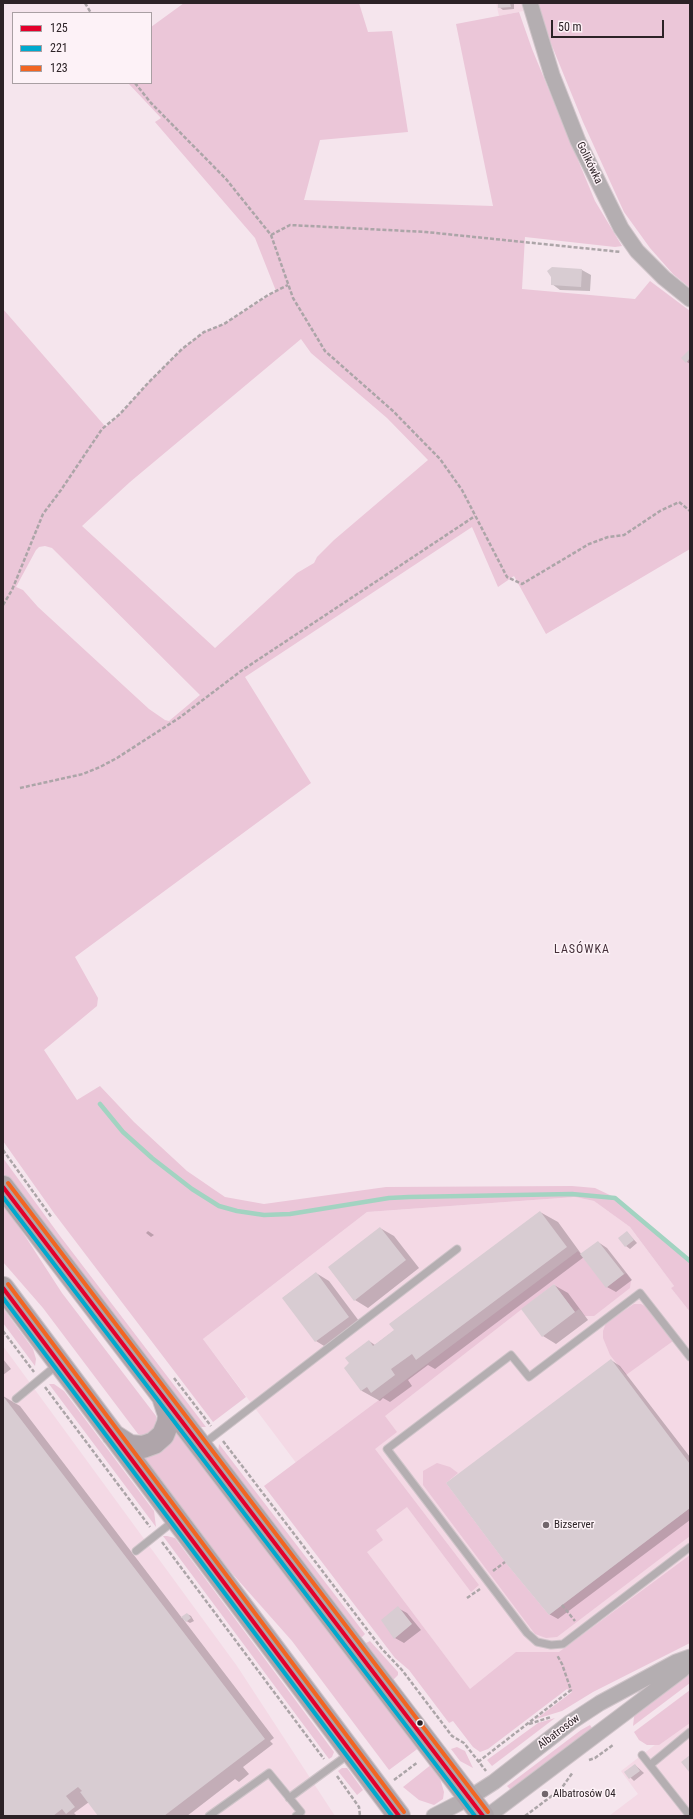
<!DOCTYPE html>
<html>
<head>
<meta charset="utf-8">
<style>
	body { margin:0 }
	#map { position:relative; width:693px; height:1819px; overflow:hidden; background:#f5e5ed; font-family:"Roboto Condensed",sans-serif }
	canvas { display:block }
	.frame { position:absolute; inset:0; border:4px solid #2c2226; pointer-events:none }
	.legend { position:absolute; left:12px; top:12px; width:140px; height:72px; box-sizing:border-box; background:#fdf2f7; border:1px solid #a99fa3; margin:0; padding:5px 7px; list-style:none; font-size:12px; color:#2c2226 }
	.legend li { display:flex; align-items:center; gap:8px; height:20px }
	.legend b { width:20px; border:1px solid #a99fa3 }
	.scale { position:absolute; left:551px; top:20px; width:113px; height:18px; box-sizing:border-box; border:2px solid #2c2226; border-top:0; padding-left:5px; font-size:12px; line-height:14px; white-space:nowrap; color:#2c2226; -webkit-text-stroke:3px #fdf2f7; paint-order:stroke }
</style>
</head>
<body>
<div id="map">
<canvas width="693" height="1819"></canvas>
<div class="frame"></div>
<ul class="legend">
<li><b style="height:5px;background:#e4002b"></b>125</li>
<li><b style="height:5px;background:#00a9ce"></b>221</li>
<li><b style="height:5px;background:#f26522"></b>123</li>
</ul>
<div class="scale">50 m</div>
</div>
<script>
const c = document.querySelector('canvas').getContext('2d');
c.lineJoin = 'round';
function paint(path, color) { c.fillStyle = color; c.fill(path, 'evenodd'); }
const toPath = rows => new Path2D(rows.map(r => 'M' + r).join(''));
function trace(path, color, width, dash) { c.strokeStyle = color; c.lineWidth = width; c.lineCap = dash ? 'butt' : 'round'; c.setLineDash(dash || []); c.stroke(path); }
function label(font, color, halo, rows, align = 'center') {
  c.font = font + ' "Roboto Condensed",sans-serif'; c.lineWidth = 3; c.setLineDash([]); c.textBaseline = 'middle'; c.strokeStyle = halo; c.fillStyle = color; for (const [text, x, y, turn = 0] of rows) {
    c.save(); c.translate(x, y); c.rotate((+turn || 0) * Math.PI / 180); c.textAlign = isNaN(turn) ? turn : align; if (halo) c.strokeText(text, 0, 0); c.fillText(text, 0, 0); c.restore();
  }
}
paint(toPath([
	[496,3,522,3,523,11,499,16],
	[575,1197,594,1201,630,1227,674,1286,671,1288,690,1312,690,1566,539,1681,469,1693,203,1339,367,1212],
	[3,1346,237,1666,335,1816,3,1816],
	[690,1718,690,1816,609,1816,638,1794,621,1771]
]), '#f4d9e5');
paint(toPath([
	[184,3,359,3,368,32,392,31,408,132,320,140,304,200,493,206,456,24,519,12,532,49,595,201,622,246,615,247,525,237,522,289,635,299,650,281,690,311,690,549,546,634,514,576,498,587,472,527,245,677,311,783,75,957,98,998,97,1006,44,1050,77,1100,100,1086,134,1122,187,1171,225,1197,264,1204,386,1187,572,1186,595,1188,616,1198,690,1261,690,1312,671,1288,674,1286,630,1227,594,1201,575,1197,367,1212,203,1339,246,1397,213,1422,54,1213,3,1141,3,309,104,425,107,426,120,414,149,382,182,349,204,332,224,324,276,291,255,238,155,122,161,118,128,83,151,83,151,27],
	[301,339,311,353,387,418,428,460,334,540,317,557,314,563,297,573,215,648,82,526,130,482],
	[45,546,52,548,200,695,169,721,165,720,149,709,38,607,23,590,16,587,36,550,39,547],
	[538,3,690,3,690,288,673,274,650,248,624,212,583,122,550,41],
	[3,1158,60,1236,206,1427,200,1427,45,1230,3,1173],
	[3,1202,62,1293,156,1416,158,1427,143,1436,138,1434,43,1308,3,1262],
	[578,1251,606,1287,626,1273,631,1280,630,1288,594,1316,585,1316,579,1309,575,1312,554,1284,385,1416,397,1432,375,1449,479,1585,471,1592,407,1507,376,1530,383,1540,367,1552,470,1689,516,1652,559,1652,690,1555,690,1643,593,1692,562,1711,536,1719,572,1692,567,1689,488,1749,480,1752,473,1747,453,1721,449,1723,409,1670,395,1658,264,1486],
	[634,1304,641,1304,647,1307,673,1341,626,1375,610,1355,603,1338,603,1331,606,1323],
	[3,1308,33,1349,36,1359,35,1366,3,1323],
	[49,1384,54,1384,64,1391,154,1511,156,1527],
	[176,1432,420,1747,389,1770,292,1641,230,1571,144,1457,158,1454,164,1450,170,1444],
	[219,1444,365,1634,362,1637,355,1636,218,1454],
	[437,1463,450,1467,458,1473,446,1483,505,1562,549,1615,690,1508,690,1536,557,1637,546,1638,535,1634,423,1485,423,1471],
	[163,1536,167,1536,175,1538,334,1752,332,1757,329,1759],
	[370,1641,398,1672,398,1675,393,1680,384,1672,366,1649,366,1643],
	[690,1670,690,1683,633,1726,634,1717,638,1709],
	[690,1690,690,1723,659,1745,647,1745,639,1740,634,1732],
	[555,1718,492,1766,487,1760,538,1723],
	[590,1725,592,1728,511,1790,507,1786,581,1730],
	[457,1747,465,1751,473,1768,460,1761,451,1749],
	[432,1764,439,1775,444,1792,443,1799,434,1805,419,1800,403,1787],
	[342,1768,347,1768,363,1790,357,1795,338,1771]
]), '#ebc6d8');
paint(toPath([
	[499,3,514,3,514,9,503,10,499,7],
	[582,270,591,275,590,291,560,290,552,284,552,276],
	[689,351,690,352,690,364,687,362],
	[540,1212,558,1222,582,1255,598,1242,607,1248,632,1280,616,1292,607,1287,584,1257,435,1369,428,1365,408,1380,412,1386,390,1402,383,1398,380,1401,362,1391,345,1368,369,1341,375,1345,395,1330],
	[380,1228,394,1236,419,1268,368,1308,355,1300],
	[148,1231,154,1235,151,1237,146,1233],
	[627,1232,637,1243,630,1249,626,1246],
	[316,1273,329,1281,362,1325,329,1349,316,1341,283,1298],
	[554,1285,568,1293,588,1320,556,1344,543,1336],
	[3,1359,11,1369,3,1375],
	[611,1360,620,1366,690,1457,690,1520,558,1619,549,1614],
	[3,1396,20,1406,182,1618,187,1614,191,1616,194,1621,190,1623,183,1619,274,1738,270,1741,273,1744,243,1767,249,1774,239,1782,235,1779,187,1816,99,1816,89,1802,74,1813,77,1816,3,1816],
	[398,1608,407,1613,421,1630,404,1643,395,1638],
	[635,1765,644,1773,634,1781,625,1772]
]), '#0003');
trace(toPath([
	[100,1104,123,1132,152,1158,192,1189,219,1206,237,1211,264,1215,290,1214,389,1198,409,1197,572,1194,615,1198,690,1261]
]), '#a2d3c1', 4.5);
paint(toPath([
	[498,3,510,3,511,7,498,8],
	[552,267,582,269,581,287,551,285,551,277,547,271],
	[689,350,690,358,686,363,681,358],
	[540,1211,567,1247,416,1360,412,1354,391,1369,395,1375,371,1393,367,1387,361,1391,344,1368,349,1363,345,1358,369,1340,373,1346,394,1330,389,1324],
	[380,1227,406,1260,354,1301,328,1267],
	[627,1231,634,1240,625,1247,618,1238],
	[598,1241,624,1274,606,1288,580,1254],
	[316,1272,349,1317,315,1342,282,1298],
	[554,1284,575,1312,542,1337,521,1309],
	[611,1359,690,1464,690,1508,549,1615,505,1562,446,1483],
	[3,1396,265,1739,164,1816,98,1816,80,1792,82,1791,78,1787,66,1796,75,1807,66,1814,62,1809,53,1816,3,1816],
	[398,1606,412,1624,394,1639,381,1620],
	[187,1613,191,1618,186,1622,181,1617],
	[690,1755,690,1773,681,1762],
	[635,1764,640,1771,629,1779,624,1772]
]), '#d8ccd2');
const lane = toPath([
	[690,1357,640,1293,529,1377,511,1355,387,1449,527,1633,537,1642,551,1645,563,1644,690,1547],
	[16,1399,57,1365],
	[202,1445,457,1249],
	[136,1551,175,1520],
	[642,1755,690,1816],
	[650,1765,690,1732],
	[289,1798,349,1754],
	[209,1816,269,1773,301,1812,296,1816]
]);
const street = toPath([
	[530,3,552,75,578,141,621,228,637,251,664,278,690,299],
	[434,1816,469,1798,494,1782,571,1722,600,1703,676,1662,690,1657],
	[488,1816,682,1670,690,1662]
]);
const primary = toPath([
	[3,1187,483,1816],
	[3,1288,399,1816],
	[113,1435,130,1446,143,1447,154,1443,163,1435,168,1423,169,1415,164,1400]
]);
trace(lane, '#cfc4c9', 9);
trace(street, '#cfc4c9', 17);
trace(primary, '#cfc4c9', 24);
trace(toPath([
	[85,3,91,13],
	[135,83,151,103,226,179,271,235,293,298,325,351,393,411,440,459,462,490,507,577,522,584,589,544,608,537,624,535,660,511,679,502,690,511],
	[271,235,290,225,426,232,621,252],
	[3,605,12,590,43,514,61,490,102,429,120,414,149,382,182,349,204,332,224,324,268,295,288,285],
	[20,788,83,774,100,767,117,758,179,718,241,671,475,516],
	[3,1150,52,1218],
	[3,1331,34,1372],
	[174,1378,211,1426],
	[45,1387,150,1527],
	[223,1441,382,1649,402,1670,452,1736,464,1743,486,1771],
	[162,1542,324,1759],
	[493,1571,505,1562],
	[467,1598,480,1589],
	[562,1605,575,1621],
	[529,1724,551,1717],
	[589,1760,595,1758,613,1745],
	[478,1762,571,1690,562,1664,557,1655],
	[337,1776,359,1807,360,1816],
	[394,1780,418,1762],
	[525,1816,561,1789,573,1772]
]), '#aca5a8', 2.5, [4, 2]);
trace(lane, '#b4aeb1', 7);
trace(street, '#b4aeb1', 15);
trace(primary, '#afa5aa', 22);
trace(toPath([
	[3,1187,483,1816],
	[3,1288,399,1816]
]), '#e4002b', 4);
trace(toPath([
	[3,1197,475,1816],
	[3,1298,392,1816]
]), '#00a9ce', 4);
trace(toPath([
	[8,1183,488,1812],
	[8,1284,404,1812]
]), '#f26522', 4);
for (const [x, y, r, color] of [
	[546,1525,4,"#72666c"],
	[420,1723,3.5,"#2c2226"],
	[545,1794,4,"#72666c"]
]) { const dot = new Path2D(); dot.arc(x, y, r, 0, 2 * Math.PI); c.fillStyle = color; c.fill(dot); trace(dot, '#fdf2f7', 1.5); }
label('11px', '#2c2226', '#fdf2f7', [
	["Golikówka",589,163,64],
	["Albatrosów",559,1732,-37]
]);
label('11px', '#2c2226', '#fdf2f7', [
	["Bizserver",554,1525],
	["Albatrosów 04",553,1794]
], 'left');
c.letterSpacing = '1px';
label('12px', '#442f39', '#fdf2f7', [
	["LASÓWKA",582,950]
]);
c.letterSpacing = '0px';
</script>
</body>
</html>
